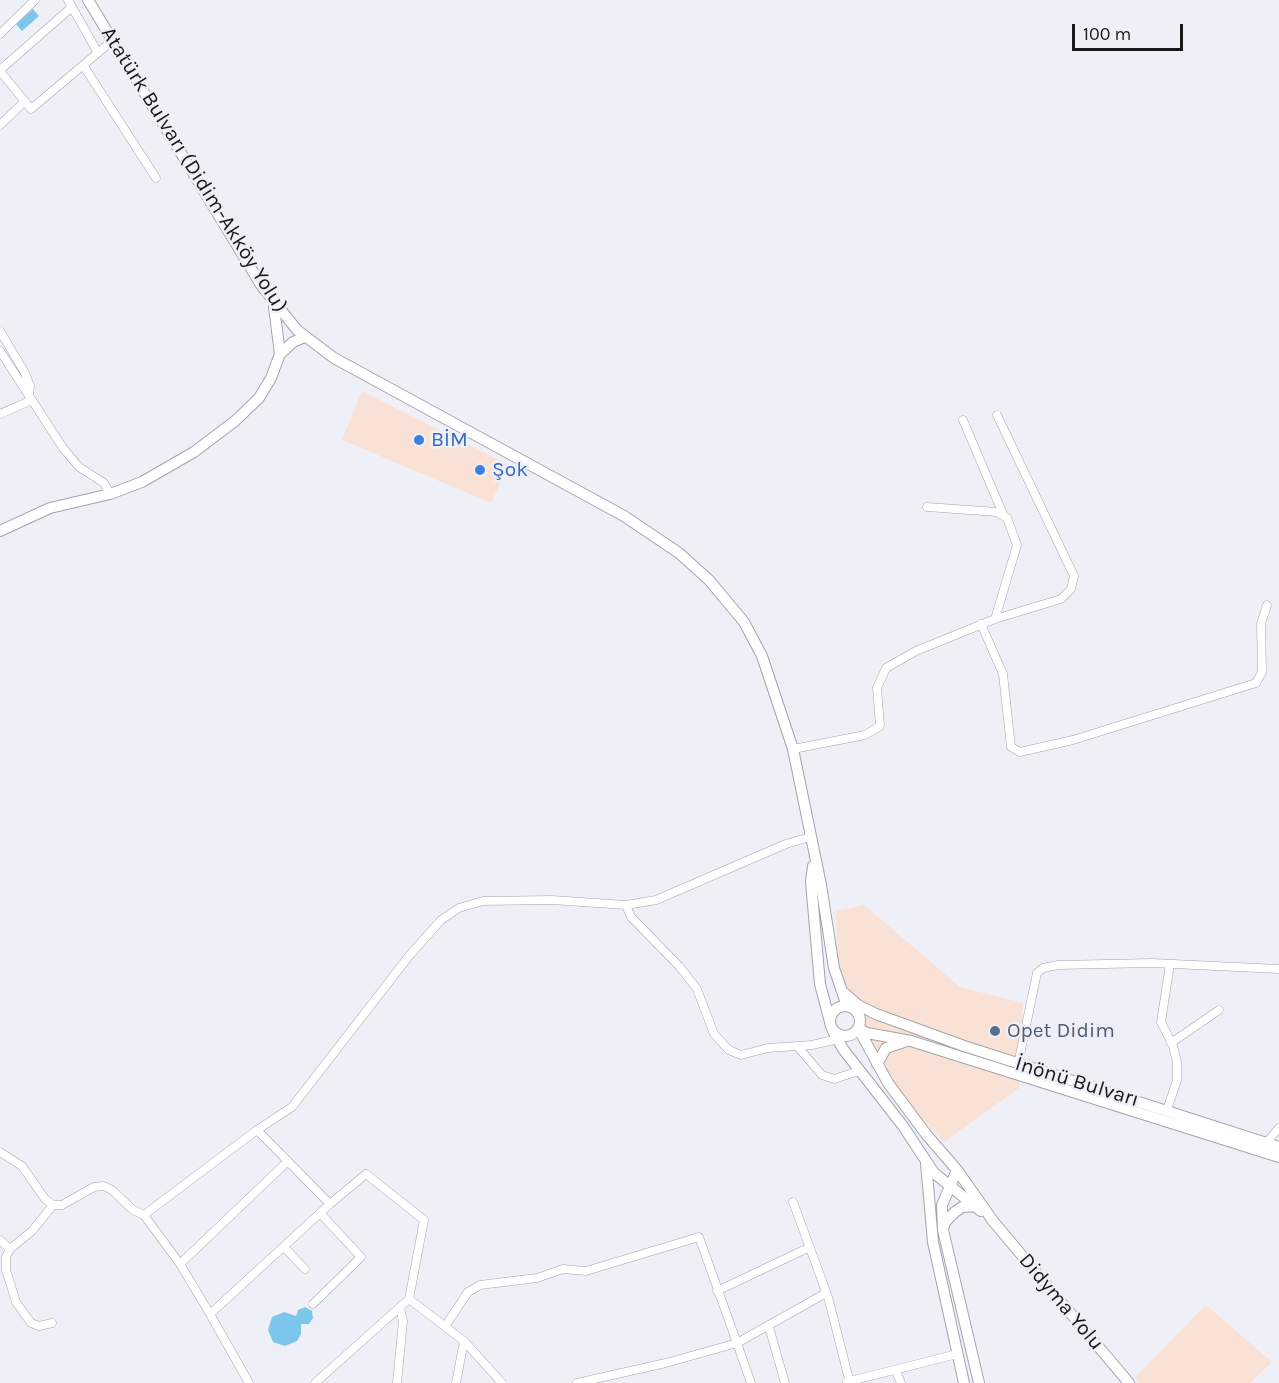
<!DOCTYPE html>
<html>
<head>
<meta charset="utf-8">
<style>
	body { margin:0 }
	#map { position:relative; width:1279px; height:1383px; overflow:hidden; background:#eff0f7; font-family:Karla,sans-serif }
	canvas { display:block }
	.scale { position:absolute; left:1072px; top:24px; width:111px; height:27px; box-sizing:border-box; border:3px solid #18181b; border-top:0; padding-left:8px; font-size:18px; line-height:21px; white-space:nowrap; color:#18181b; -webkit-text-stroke:4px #eff0f7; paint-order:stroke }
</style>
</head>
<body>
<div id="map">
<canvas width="1279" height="1383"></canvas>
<div class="scale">100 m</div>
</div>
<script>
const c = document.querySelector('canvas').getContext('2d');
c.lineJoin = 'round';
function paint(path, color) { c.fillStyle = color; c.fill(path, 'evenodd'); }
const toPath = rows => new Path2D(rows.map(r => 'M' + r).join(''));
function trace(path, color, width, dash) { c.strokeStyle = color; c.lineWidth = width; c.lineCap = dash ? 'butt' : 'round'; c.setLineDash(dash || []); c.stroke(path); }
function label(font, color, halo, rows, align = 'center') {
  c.font = font + ' Karla,sans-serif'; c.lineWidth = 5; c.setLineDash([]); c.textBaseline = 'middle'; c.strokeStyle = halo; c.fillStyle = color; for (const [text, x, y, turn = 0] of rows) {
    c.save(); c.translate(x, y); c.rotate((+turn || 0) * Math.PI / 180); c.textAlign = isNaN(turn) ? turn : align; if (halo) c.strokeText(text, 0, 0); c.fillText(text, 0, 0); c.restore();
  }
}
paint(toPath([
	[362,391,509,465,491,503,342,440],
	[864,905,960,987,1023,1003,1019,1088,944,1142,888,1083,839,987,836,911],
	[1206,1305,1272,1362,1250,1383,1140,1383,1135,1377]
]), '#f9e1d6');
paint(toPath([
	[33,9,39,16,22,31,16,24],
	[305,1307,312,1311,313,1318,309,1324,301,1324,301,1334,297,1341,285,1346,273,1342,268,1330,272,1317,284,1312,296,1316,298,1310]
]), '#7cc6ec');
const street = toPath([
	[68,0,98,53],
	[0,34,35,0],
	[83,65,156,178],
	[0,70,72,7],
	[0,71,31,109,113,40],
	[0,125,25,101],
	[0,331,25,373,30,386,29,395],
	[0,351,63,448,79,467,104,483,110,494],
	[0,414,32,400],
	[963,420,1003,514],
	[995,619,1061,599,1071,589,1074,576,997,415],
	[981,624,1003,674,1011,747,1020,752,1073,740,1256,683,1262,672,1261,624,1267,605],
	[793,749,865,735,880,726,877,688,886,668,916,651,995,619,1017,545,1007,518,997,512,927,507],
	[626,905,631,917,679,966,697,989,714,1034,729,1050,741,1055,768,1048,812,1045,838,1039],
	[1171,1043,1219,1010],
	[797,1046,822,1075,834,1079,859,1071],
	[1018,1064,1037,973,1043,968,1058,965,1152,963,1279,969],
	[1167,1110,1177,1080,1177,1062,1173,1046,1161,1022,1170,964],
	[257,1130,144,1215,180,1264,210,1314,330,1204,257,1130,292,1107,409,956,441,920,459,908,483,901,552,900,626,905,656,900,786,844,810,837],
	[1266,1143,1279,1128],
	[0,1152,22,1166,45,1199,53,1205,62,1205,94,1187,104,1186,112,1190,133,1210,144,1215],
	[793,1202,828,1297,850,1383],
	[0,1240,10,1249],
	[284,1247,305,1269],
	[180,1264,288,1161],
	[717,1291,810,1247],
	[409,1299,464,1341,502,1383],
	[313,1304,361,1257,320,1213],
	[210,1314,249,1383],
	[52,1323,39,1326,31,1323,16,1302,6,1270,6,1257,10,1249,32,1231,53,1205],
	[446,1325,468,1292,480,1285,537,1278,563,1269,586,1271,699,1237,737,1343,826,1293],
	[769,1327,785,1383],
	[896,1371,901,1383],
	[847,1382,957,1354],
	[315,1383,409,1299,424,1220,366,1174,330,1204],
	[397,1383,403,1321,400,1308],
	[456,1383,464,1341],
	[577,1383,666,1363,737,1343,751,1383]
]);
const secondary = toPath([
	[88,0,261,285,297,330,334,358,624,516,679,553,709,580,744,622,762,656,793,749,821,885,834,968,847,1006],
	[280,354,293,342,305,337],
	[0,531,50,508,110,494,142,482,194,452,235,421,259,398,271,378,280,354,274,307],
	[813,866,811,882,820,984,830,1022],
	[843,992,858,1005,876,1014,964,1046,1279,1147],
	'830 1021a15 15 0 1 1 30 0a15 15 0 1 1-30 0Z',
	[858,1028,888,1083,926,1134,957,1170,993,1221,1129,1383],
	[858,1028,867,1033,911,1041,1279,1157],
	[833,1031,843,1049,903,1126,934,1173,981,1211],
	[877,1064,886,1048,904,1042],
	[926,1163,933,1242,964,1383],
	[957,1170,942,1205,943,1230,979,1383],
	[943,1230,945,1222,955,1212,962,1207,976,1206]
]);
trace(street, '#a3a4ab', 9);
trace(secondary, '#a3a4ab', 12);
trace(street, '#fff', 8);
trace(secondary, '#fff', 10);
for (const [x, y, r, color] of [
	[419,440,6,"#3f7fe0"],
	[480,470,6,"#3f7fe0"],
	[995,1031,6,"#5c6f8a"]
]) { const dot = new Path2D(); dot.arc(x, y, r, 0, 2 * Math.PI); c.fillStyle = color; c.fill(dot); trace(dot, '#eff0f7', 2); }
label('21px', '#18181b', '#eff0f7', [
	["Atatürk Bulvarı (Didim-Akköy Yolu)",194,170,58],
	["İnönü Bulvarı",1077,1082,17],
	["Didyma Yolu",1061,1302,50]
]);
label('21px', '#366cbe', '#eff0f7', [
	["BİM",431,440],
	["Şok",492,470]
], 'left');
label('21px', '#4e5e75', '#eff0f7', [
	["Opet Didim",1007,1031]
], 'left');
</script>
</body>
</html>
